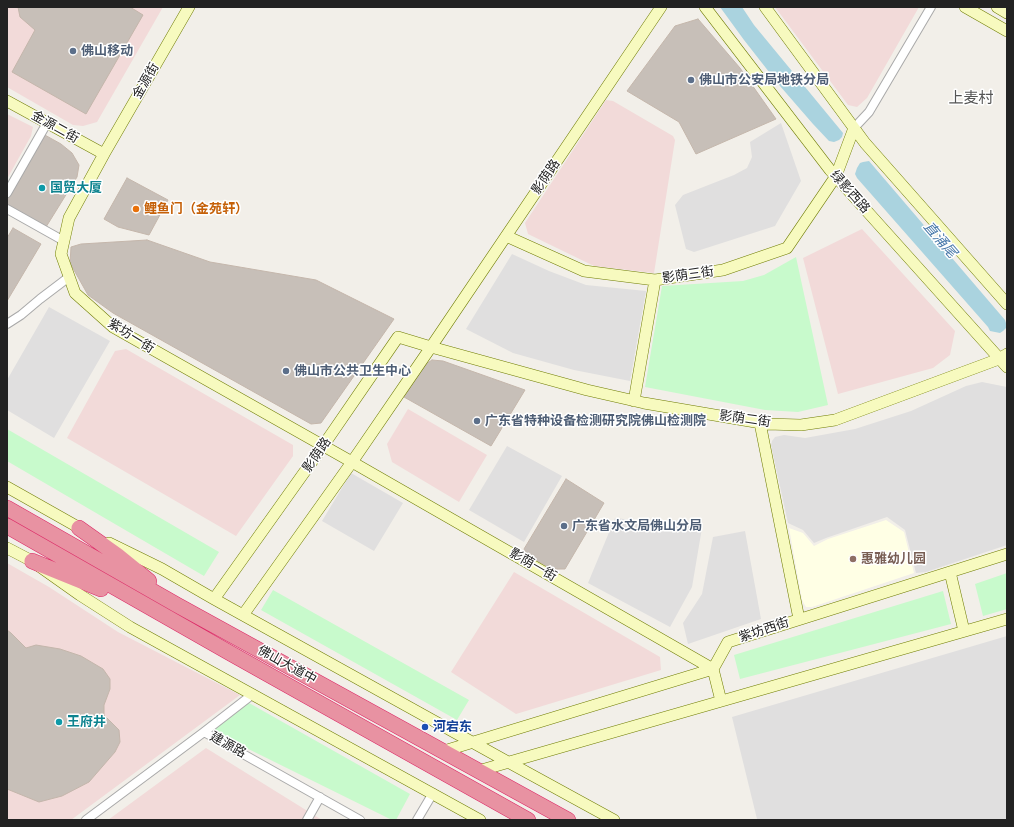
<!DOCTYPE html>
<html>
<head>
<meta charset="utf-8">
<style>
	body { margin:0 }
	#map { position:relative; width:1014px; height:827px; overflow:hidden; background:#f2efe9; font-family:Cabin,sans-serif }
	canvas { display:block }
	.frame { position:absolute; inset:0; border:8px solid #222; pointer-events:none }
</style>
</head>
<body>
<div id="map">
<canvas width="1014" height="827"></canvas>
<div class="frame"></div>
</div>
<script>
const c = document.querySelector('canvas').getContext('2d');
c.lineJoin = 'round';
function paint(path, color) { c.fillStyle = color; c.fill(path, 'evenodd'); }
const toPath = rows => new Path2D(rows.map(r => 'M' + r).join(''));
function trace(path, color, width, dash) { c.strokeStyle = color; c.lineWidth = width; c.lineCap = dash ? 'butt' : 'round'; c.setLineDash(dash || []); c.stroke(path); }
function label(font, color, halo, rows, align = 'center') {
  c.font = font + ' Cabin,"Noto Sans SC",sans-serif'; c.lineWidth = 3; c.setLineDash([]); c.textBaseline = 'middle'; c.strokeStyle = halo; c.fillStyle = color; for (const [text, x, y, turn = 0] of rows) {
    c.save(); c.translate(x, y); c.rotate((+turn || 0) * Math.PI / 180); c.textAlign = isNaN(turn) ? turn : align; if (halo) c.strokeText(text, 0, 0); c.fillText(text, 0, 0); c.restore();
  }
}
paint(toPath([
	[781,123,801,181,775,226,694,252,686,249,675,205,683,195,734,175,747,168,752,157,750,142],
	[512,254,549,271,586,285,646,291,630,381,574,370,513,353,466,329],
	[49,307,110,341,54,438,7,410,7,380],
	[982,382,1007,387,1007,545,926,572,916,573,905,530,887,517,826,538,814,543,803,530,788,523,771,445,772,441,775,437,784,435,805,438,855,429,911,411,966,386],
	[507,446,562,476,524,542,469,510],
	[351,473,403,503,374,551,322,521],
	[615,518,702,528,692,587,670,627,588,583],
	[745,531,761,619,688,644,683,623,702,594,713,537],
	[1007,636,1007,820,760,820,757,819,732,717]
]), '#e0dfdf');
paint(toPath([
	[7,7,163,7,97,122,83,126,73,125,7,87],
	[775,7,919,7,867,98,857,107,848,105],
	[606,100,613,101,673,136,675,140,654,273,594,266,528,234,525,223],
	[7,114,33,127,31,136,7,179],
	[862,229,955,331,950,355,933,368,838,394,803,258],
	[126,349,293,445,293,456,236,536,67,438,115,351],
	[408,409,487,455,459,502,392,462,387,444],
	[7,563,49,587,118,632,240,695,71,820,7,820],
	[514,572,660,657,661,670,516,714,451,672],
	[206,748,322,820,108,820]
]), '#f2dad9');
paint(toPath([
	[886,520,904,532,914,573,812,607,806,607,802,600,789,528,803,533,814,546,828,539]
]), '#ffffe5');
paint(toPath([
	[796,257,828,405,798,412,765,410,645,387,662,286,743,281,764,275],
	[7,429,219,552,204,576,7,461],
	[1007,573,1007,609,983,616,975,584],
	[273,590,469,700,457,720,261,610],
	[943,591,951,624,740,679,734,655],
	[249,703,410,794,396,820,392,820,212,731]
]), '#c8facc');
paint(toPath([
	[720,7,742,7,754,25,843,133,842,137,839,140,834,142,829,141,813,124,780,86,744,40],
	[869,161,1005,320,1006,323,1006,328,1003,331,1000,333,990,331,988,327,857,178,855,174,857,168,860,163,863,162]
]), '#aad3df');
const building = toPath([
	[18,7,130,7,143,15,86,114,12,72,35,30,20,17,18,7],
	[698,19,740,68,776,119,696,154,679,122,627,91,675,26,698,19],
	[43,134,61,144,72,153,79,165,77,177,46,227,7,205,7,199,43,134],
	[127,178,168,200,149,235,118,227,104,219,127,178],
	[13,228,41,244,7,301,7,238,13,228],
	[147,240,210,262,316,280,394,319,321,423,311,424,113,313,88,295,70,263,71,247,81,244,147,240],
	[432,360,443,361,525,390,491,446,404,397,426,364,432,360],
	[566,479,604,503,565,569,552,569,527,555,524,549,566,479],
	[7,630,11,633,26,648,36,645,60,649,81,656,103,669,110,679,110,689,104,705,104,715,119,730,120,742,115,752,89,782,62,796,39,802,7,789,7,630]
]);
paint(building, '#c7bfb8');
trace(building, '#c4b6ab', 1);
const street = toPath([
	[854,128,869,112,931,7],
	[7,193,47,123],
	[7,209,64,241],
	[7,324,21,315,40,299,69,277],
	[204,732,253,694],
	[86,820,204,732,360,820],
	[307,820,320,797],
	[417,820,433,793]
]);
const secondary = toPath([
	[189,7,104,154,69,218,61,254,75,293,113,327,352,462,713,669,721,701],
	[705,7,830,170,1007,367],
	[765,7,865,143,1007,304],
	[965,7,1007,31],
	[997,7,1007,13],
	[7,101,104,154],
	[506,236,584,271,655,280,723,270,787,248,836,176,854,128],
	[634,401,655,280],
	[760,423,799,619],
	[7,487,85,531],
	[109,543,162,569,214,599,508,762,614,820],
	[7,548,32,561,80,595,130,627,480,820],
	[950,572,964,631],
	[214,599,323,446,398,337,431,347,587,390,644,403,767,424,801,425,835,420,999,359,1007,354],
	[243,615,352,462,431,347,661,7],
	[444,751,713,669,728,642,1007,554],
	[478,771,1007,619]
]);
const highway = toPath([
	[7,508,177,605,568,820],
	[7,526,230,653,528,820],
	[79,528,117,555,149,581],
	[32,561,101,589]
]);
trace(street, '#a9a9a9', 10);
trace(secondary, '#707d05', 12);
trace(highway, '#dc2a67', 16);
trace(street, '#fff', 8);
trace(secondary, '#f7fabf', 11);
trace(highway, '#e892a2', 15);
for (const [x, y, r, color] of [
	[73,51,4,"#5c6f8a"],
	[691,80,4,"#5c6f8a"],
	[42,188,4,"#0f9aa8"],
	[136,209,4,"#e8710a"],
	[286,371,4,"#5c6f8a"],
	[477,421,4,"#5c6f8a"],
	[564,526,4,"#5c6f8a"],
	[853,559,4,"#8d6e63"],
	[59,722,4,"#0f9aa8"],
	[425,727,4,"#1a4fb4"]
]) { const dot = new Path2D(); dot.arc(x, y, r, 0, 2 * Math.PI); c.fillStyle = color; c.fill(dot); trace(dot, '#fff', 1.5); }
label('bold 13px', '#4e5e75', '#fff', [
	["佛山移动",81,51],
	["佛山市公安局地铁分局",699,80],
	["佛山市公共卫生中心",294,371],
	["广东省特种设备检测研究院佛山检测院",485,421],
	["广东省水文局佛山分局",572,526]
], 'left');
label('13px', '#222', '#fff', [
	["金源街",146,81,-60],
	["金源二街",55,127,29],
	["影荫路",546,177,-56],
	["绿影西路",850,192,48],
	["影荫三街",688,275,-8],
	["紫坊一街",131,336,32],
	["影荫二街",745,419,8],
	["影荫路",317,455,-55],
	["影荫一街",533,565,30],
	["紫坊西街",764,630,-18],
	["佛山大道中",287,665,29],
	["建源路",228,745,29]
]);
label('bold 13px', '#0d838f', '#fff', [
	["国贸大厦",50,188],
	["王府井",67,722]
], 'left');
label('bold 13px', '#c56008', '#fff', [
	["鲤鱼门（金苑轩）",144,209]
], 'left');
label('bold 13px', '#785e54', '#fff', [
	["惠雅幼儿园",861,559]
], 'left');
label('bold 13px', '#164399', '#fff', [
	["河宕东",433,727]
], 'left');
label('italic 14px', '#4a7aab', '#fff', [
	["直涌尾",940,240,49]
]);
label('15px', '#555', '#fff', [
	["上麦村",971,99]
]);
</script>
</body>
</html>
